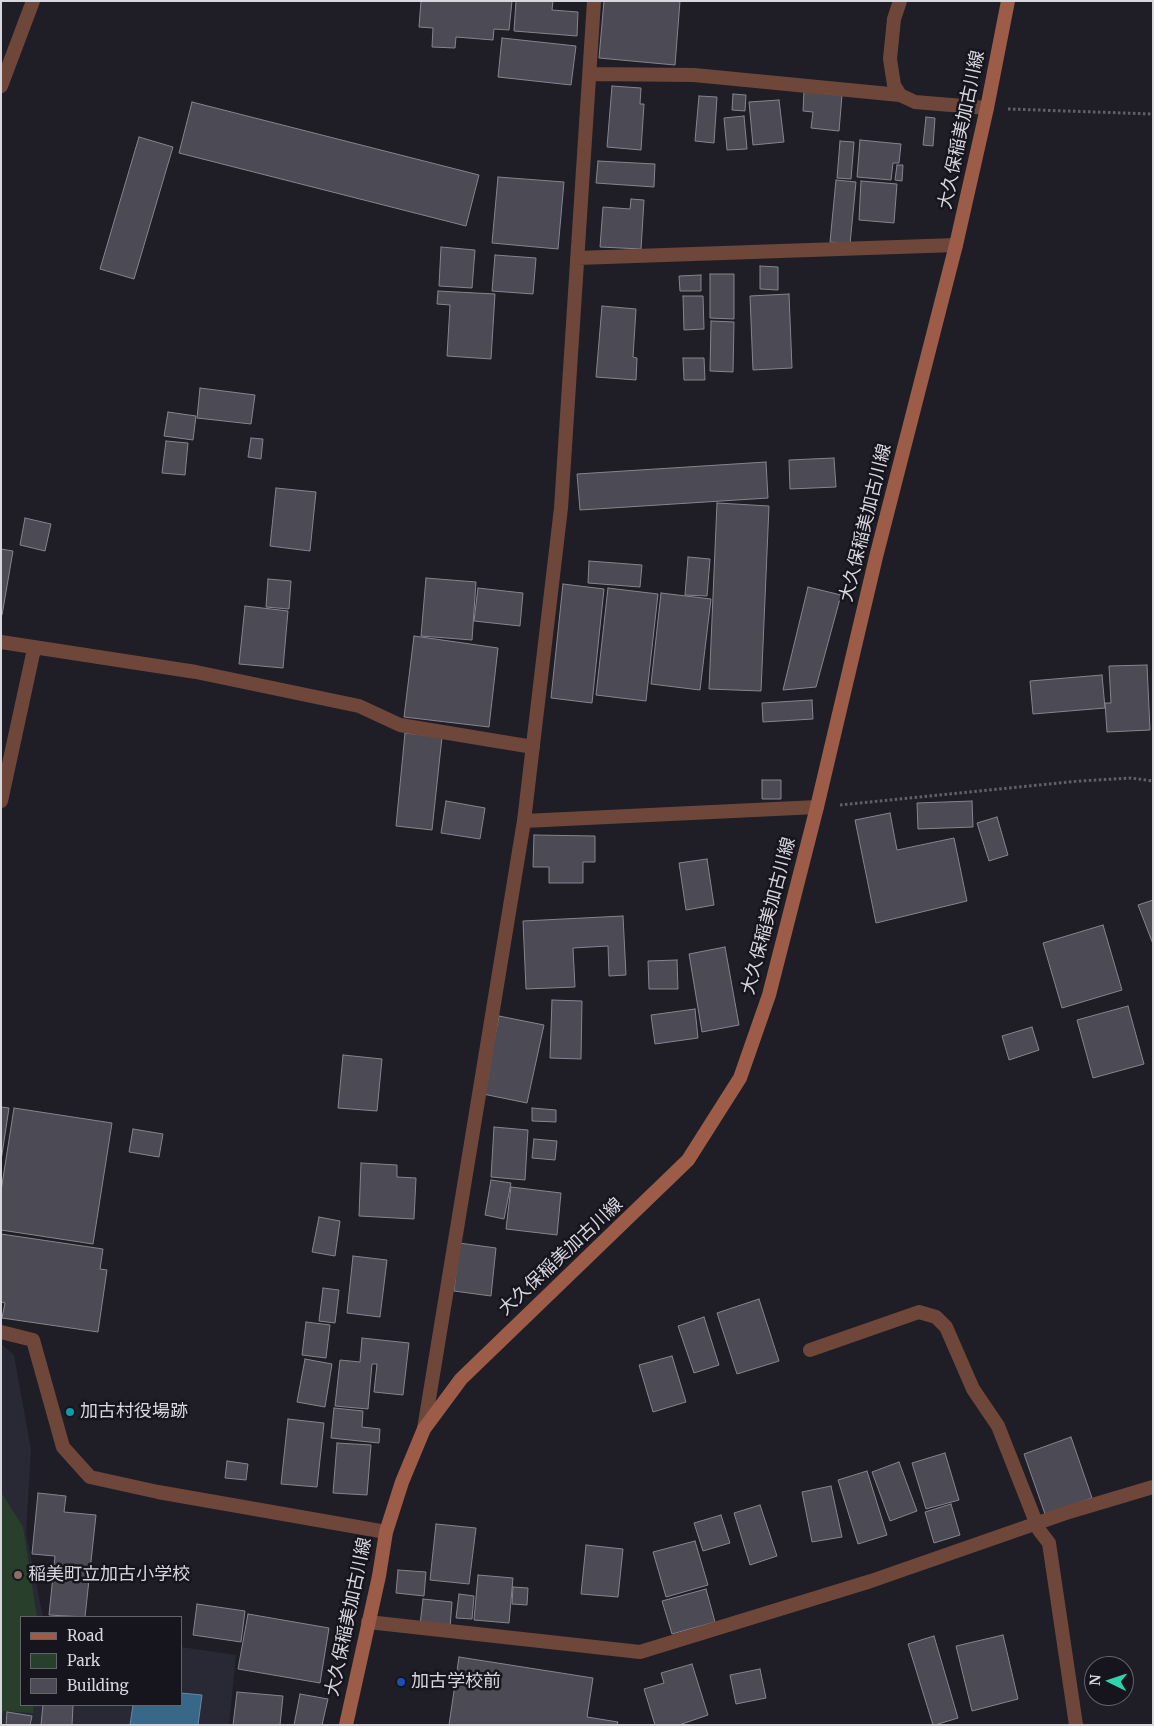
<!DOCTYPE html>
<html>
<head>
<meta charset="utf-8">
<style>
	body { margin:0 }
	#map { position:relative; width:1154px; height:1726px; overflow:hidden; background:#1f1e27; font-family:Merriweather,serif }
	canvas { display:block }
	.frame { position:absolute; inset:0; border:2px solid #d7d7dd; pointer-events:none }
	.legend { position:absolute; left:20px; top:1616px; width:162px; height:90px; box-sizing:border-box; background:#16151d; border:1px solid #63636a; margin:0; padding:6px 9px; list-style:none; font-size:15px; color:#d7d7dd }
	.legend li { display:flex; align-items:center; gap:10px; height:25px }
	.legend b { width:25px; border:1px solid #63636a }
	.north { position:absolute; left:1084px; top:1656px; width:50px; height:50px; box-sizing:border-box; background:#16151d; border:1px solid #63636a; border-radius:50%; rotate:274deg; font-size:14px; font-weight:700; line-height:20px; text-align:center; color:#d7d7dd }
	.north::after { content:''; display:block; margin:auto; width:18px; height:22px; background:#2cd5ab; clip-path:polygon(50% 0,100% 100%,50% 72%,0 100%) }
</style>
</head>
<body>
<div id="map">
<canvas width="1154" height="1726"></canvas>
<div class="frame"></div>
<ul class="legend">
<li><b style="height:6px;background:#9c5c48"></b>Road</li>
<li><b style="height:14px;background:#283f2b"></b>Park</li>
<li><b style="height:14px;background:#4c4b55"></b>Building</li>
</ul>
<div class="north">N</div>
</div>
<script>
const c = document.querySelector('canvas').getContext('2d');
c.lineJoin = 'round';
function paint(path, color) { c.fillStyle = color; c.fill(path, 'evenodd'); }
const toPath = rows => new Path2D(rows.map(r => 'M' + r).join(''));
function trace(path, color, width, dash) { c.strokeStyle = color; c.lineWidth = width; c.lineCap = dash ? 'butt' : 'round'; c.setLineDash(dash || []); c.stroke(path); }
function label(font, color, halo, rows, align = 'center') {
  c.font = font + ' Merriweather,"Noto Sans JP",serif'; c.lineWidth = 5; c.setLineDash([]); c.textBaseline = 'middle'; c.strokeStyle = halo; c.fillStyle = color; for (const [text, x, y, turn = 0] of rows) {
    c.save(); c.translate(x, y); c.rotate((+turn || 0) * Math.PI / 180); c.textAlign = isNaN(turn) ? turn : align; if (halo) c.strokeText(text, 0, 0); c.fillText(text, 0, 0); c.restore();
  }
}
paint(toPath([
	[1,1344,14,1355,31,1450,26,1533,43,1617,21,1617,21,1705,181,1705,181,1647,236,1655,229,1725,1,1725]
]), '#292835');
paint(toPath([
	[1,1492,23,1527,37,1617,21,1617,21,1705,34,1705,33,1713,3,1711,1,1721]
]), '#283f2b');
const water = toPath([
	[181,1693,202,1695,198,1725,130,1725,133,1705,181,1705,181,1693]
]);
paint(water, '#386887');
trace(water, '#6889a1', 1);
const building = toPath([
	[421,1,512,1,509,30,494,29,493,40,456,37,455,48,432,47,433,28,419,27,421,1],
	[516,1,553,1,552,10,578,12,577,36,514,31,516,1],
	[604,1,680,1,675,65,599,58,604,1],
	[502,38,576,46,571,85,498,77,502,38],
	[612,86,641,88,640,104,644,104,641,150,607,147,612,86],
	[804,91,842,95,839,131,811,128,813,112,803,111,804,91],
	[733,94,746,95,745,111,732,110,733,94],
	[699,96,717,97,714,143,695,141,699,96],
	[779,100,784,142,753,145,749,102,779,100],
	[192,102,479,175,466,226,179,153,192,102],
	[744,116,747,149,727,150,724,118,744,116],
	[926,117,935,118,933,146,923,145,926,117],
	[139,137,173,147,134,279,100,269,139,137],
	[860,140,901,144,899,163,893,163,891,180,857,177,860,140],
	[840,141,854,142,851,179,837,178,840,141],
	[598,161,655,164,654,187,596,183,598,161],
	[897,165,903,165,902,181,895,180,897,165],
	[498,177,564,182,558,249,492,243,498,177],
	[836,180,856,182,850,244,830,242,836,180],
	[861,181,897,184,894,223,859,220,861,181],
	[631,199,644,200,641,249,600,247,603,207,630,209,631,199],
	[441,247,475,250,472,288,439,286,441,247],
	[495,255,536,258,533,294,492,291,495,255],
	[760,266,778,267,778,290,760,289,760,266],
	[710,274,734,274,734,319,710,318,710,274],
	[701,275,701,291,680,291,679,276,701,275],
	[438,291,495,294,491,359,447,356,450,305,437,304,438,291],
	[789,294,792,368,753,370,750,296,789,294],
	[683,296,703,296,704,329,684,330,683,296],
	[602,306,636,309,633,357,637,358,636,380,596,377,602,306],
	[711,321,734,322,733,372,710,371,711,321],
	[683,358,704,358,705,380,684,380,683,358],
	[200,388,255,395,251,424,197,418,200,388],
	[168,412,196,416,193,440,164,436,168,412],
	[251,438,263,439,261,459,248,457,251,438],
	[166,441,188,443,185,475,162,473,166,441],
	[834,458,836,487,790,489,789,460,834,458],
	[766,462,768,498,580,510,577,474,766,462],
	[276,488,316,492,310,551,270,546,276,488],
	[717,503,769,506,761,691,709,689,717,503],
	[25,518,51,524,45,551,20,545,25,518],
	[1,549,13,551,2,615,1,615,1,549],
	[688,557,710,559,707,596,685,595,688,557],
	[589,561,642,565,640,587,588,583,589,561],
	[426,578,476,582,472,640,421,636,426,578],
	[268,579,291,581,289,609,266,607,268,579],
	[563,584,604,589,592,703,551,698,563,584],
	[808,587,841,595,816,687,783,690,808,587],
	[478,588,523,593,520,626,474,621,478,588],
	[608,588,658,594,646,701,596,695,608,588],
	[661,593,711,599,700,690,651,684,661,593],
	[245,606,288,611,283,668,239,664,245,606],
	[414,636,498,648,489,727,404,717,414,636],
	[1147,665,1150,730,1107,732,1105,703,1111,703,1109,666,1147,665],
	[1102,675,1105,708,1033,714,1030,681,1102,675],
	[812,700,813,719,763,722,762,703,812,700],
	[405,733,442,737,432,830,396,826,405,733],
	[762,780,781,780,781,799,762,799,762,780],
	[446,801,485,808,480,839,441,833,446,801],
	[972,801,973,827,918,829,917,803,972,801],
	[890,813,897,850,954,838,967,901,876,923,855,820,890,813],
	[997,817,1008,855,989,861,977,823,997,817],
	[534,835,595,836,595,862,583,862,583,883,549,883,549,867,533,867,534,835],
	[707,859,714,905,686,910,679,863,707,859],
	[1153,900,1153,944,1138,905,1153,900],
	[623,916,626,975,609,976,608,946,573,948,575,987,526,989,523,921,623,916],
	[1103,925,1122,990,1062,1008,1043,943,1103,925],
	[725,947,739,1025,702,1032,689,954,725,947],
	[677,960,678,989,649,989,648,961,677,960],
	[552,1000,582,1001,581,1059,550,1058,552,1000],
	[1128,1006,1144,1064,1093,1078,1077,1020,1128,1006],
	[695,1009,698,1038,655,1044,651,1015,695,1009],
	[499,1016,544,1025,527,1103,483,1094,499,1016],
	[1032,1027,1039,1050,1009,1060,1002,1036,1032,1027],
	[343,1055,382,1059,377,1111,338,1108,343,1055],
	[1,1107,9,1108,1,1161,1,1107],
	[14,1108,112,1123,93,1244,1,1230,1,1191,14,1108],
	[532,1108,556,1110,556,1122,532,1121,532,1108],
	[494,1127,528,1130,525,1180,491,1177,494,1127],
	[133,1129,163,1134,159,1157,129,1152,133,1129],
	[534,1139,557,1141,555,1160,532,1158,534,1139],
	[361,1163,397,1165,397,1177,416,1178,414,1219,359,1216,361,1163],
	[491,1180,511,1183,504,1219,485,1215,491,1180],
	[511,1187,561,1193,557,1235,506,1229,511,1187],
	[319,1217,340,1221,335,1256,312,1252,319,1217],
	[1,1234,103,1249,100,1269,107,1270,98,1332,2,1318,5,1303,1,1302,1,1234],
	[459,1243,496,1248,491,1296,454,1291,459,1243],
	[353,1256,387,1260,380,1317,347,1313,353,1256],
	[323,1288,339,1290,335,1323,319,1321,323,1288],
	[759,1299,779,1361,737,1374,717,1313,759,1299],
	[704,1317,719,1365,694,1373,678,1326,704,1317],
	[306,1322,330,1325,326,1358,302,1355,306,1322],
	[362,1338,409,1343,403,1395,374,1392,377,1364,372,1364,368,1409,335,1406,340,1360,360,1362,362,1338],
	[672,1356,686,1402,653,1412,639,1365,672,1356],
	[305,1359,332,1364,325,1407,297,1402,305,1359],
	[334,1408,363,1411,362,1427,380,1429,379,1443,331,1438,334,1408],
	[288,1419,324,1423,317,1487,281,1484,288,1419],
	[1071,1437,1092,1498,1045,1514,1024,1454,1071,1437],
	[337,1443,371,1445,367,1495,333,1493,337,1443],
	[945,1453,959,1500,926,1509,912,1463,945,1453],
	[227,1461,248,1464,246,1480,225,1478,227,1461],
	[899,1462,917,1511,890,1521,872,1472,899,1462],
	[867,1471,887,1535,858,1544,838,1480,867,1471],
	[831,1486,842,1537,812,1542,802,1492,831,1486],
	[38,1493,66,1496,64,1512,96,1515,85,1617,49,1615,55,1556,32,1554,38,1493],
	[951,1504,960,1535,934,1543,925,1512,951,1504],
	[760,1505,777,1556,750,1565,734,1513,760,1505],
	[721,1515,730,1543,703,1551,694,1523,721,1515],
	[436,1524,476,1528,469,1584,430,1580,436,1524],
	[695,1541,708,1585,666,1597,653,1552,695,1541],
	[586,1545,623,1549,618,1597,581,1594,586,1545],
	[398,1570,426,1572,424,1596,396,1593,398,1570],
	[478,1575,513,1578,509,1623,474,1620,478,1575],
	[513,1587,528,1588,527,1605,512,1604,513,1587],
	[706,1589,715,1622,672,1634,662,1601,706,1589],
	[459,1594,474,1596,472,1619,456,1618,459,1594],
	[423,1599,452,1602,450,1628,420,1625,423,1599],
	[197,1604,245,1611,241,1642,193,1635,197,1604],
	[248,1614,329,1628,320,1683,238,1669,248,1614],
	[1003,1635,1018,1699,972,1711,956,1646,1003,1635],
	[934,1636,958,1718,935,1725,933,1725,908,1644,934,1636],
	[459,1657,593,1678,587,1717,618,1722,617,1725,449,1725,459,1657],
	[692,1664,708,1715,679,1725,655,1725,644,1689,664,1683,661,1673,692,1664],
	[760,1669,766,1698,736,1704,730,1675,760,1669],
	[237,1692,283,1696,280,1725,233,1725,237,1692],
	[300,1694,328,1699,322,1725,294,1725,300,1694],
	[43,1705,73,1705,72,1725,41,1725,43,1705],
	[7,1712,32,1716,30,1725,6,1725,7,1712]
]);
paint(building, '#4c4b55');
trace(building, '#85848f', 1);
trace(toPath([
	[1008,109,1153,114],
	[840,805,1080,781,1131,778,1153,781]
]), '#606067', 3, [2.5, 2.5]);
trace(toPath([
	[900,1,894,19,890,59,894,85,900,95]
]), '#6f473a', 14);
trace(toPath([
	[590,74,694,75,900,95,915,102,987,108],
	[1,86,33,1],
	[577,258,956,245],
	[1,642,196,672,359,706,400,725,533,747],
	[1,801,34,649],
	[524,821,817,807],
	[1,1332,33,1340,63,1447,90,1477,158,1492,386,1532],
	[810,1350,919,1312,936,1317,946,1327,973,1389,998,1426,1039,1530,1049,1543,1076,1725],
	[424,1429,524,821,561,508,594,1],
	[368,1622,640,1652,871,1581,1069,1512,1153,1487]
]), '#6f473a', 14);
trace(toPath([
	[346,1725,379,1576,386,1532,402,1482,424,1429,461,1379,688,1160,740,1078,769,995,817,807,876,557,956,245,987,108,1008,1]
]), '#9c5c48', 14);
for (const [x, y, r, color] of [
	[70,1412,5,"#0f9aa8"],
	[18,1575,5,"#8d6e63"],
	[401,1682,5,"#1a4fb4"]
]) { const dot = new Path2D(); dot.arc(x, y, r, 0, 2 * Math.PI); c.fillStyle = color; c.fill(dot); trace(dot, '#16151d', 2); }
label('18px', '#d7d7dd', '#16151d', [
	["大久保稲美加古川線",962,130,-78],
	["大久保稲美加古川線",866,523,-76],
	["大久保稲美加古川線",769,916,-75],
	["大久保稲美加古川線",561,1257,-43],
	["大久保稲美加古川線",349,1617,-78]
]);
label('18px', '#d7d7dd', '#16151d', [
	["加古村役場跡",80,1412],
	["稲美町立加古小学校",28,1575],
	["加古学校前",411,1682]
], 'left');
</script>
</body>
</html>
